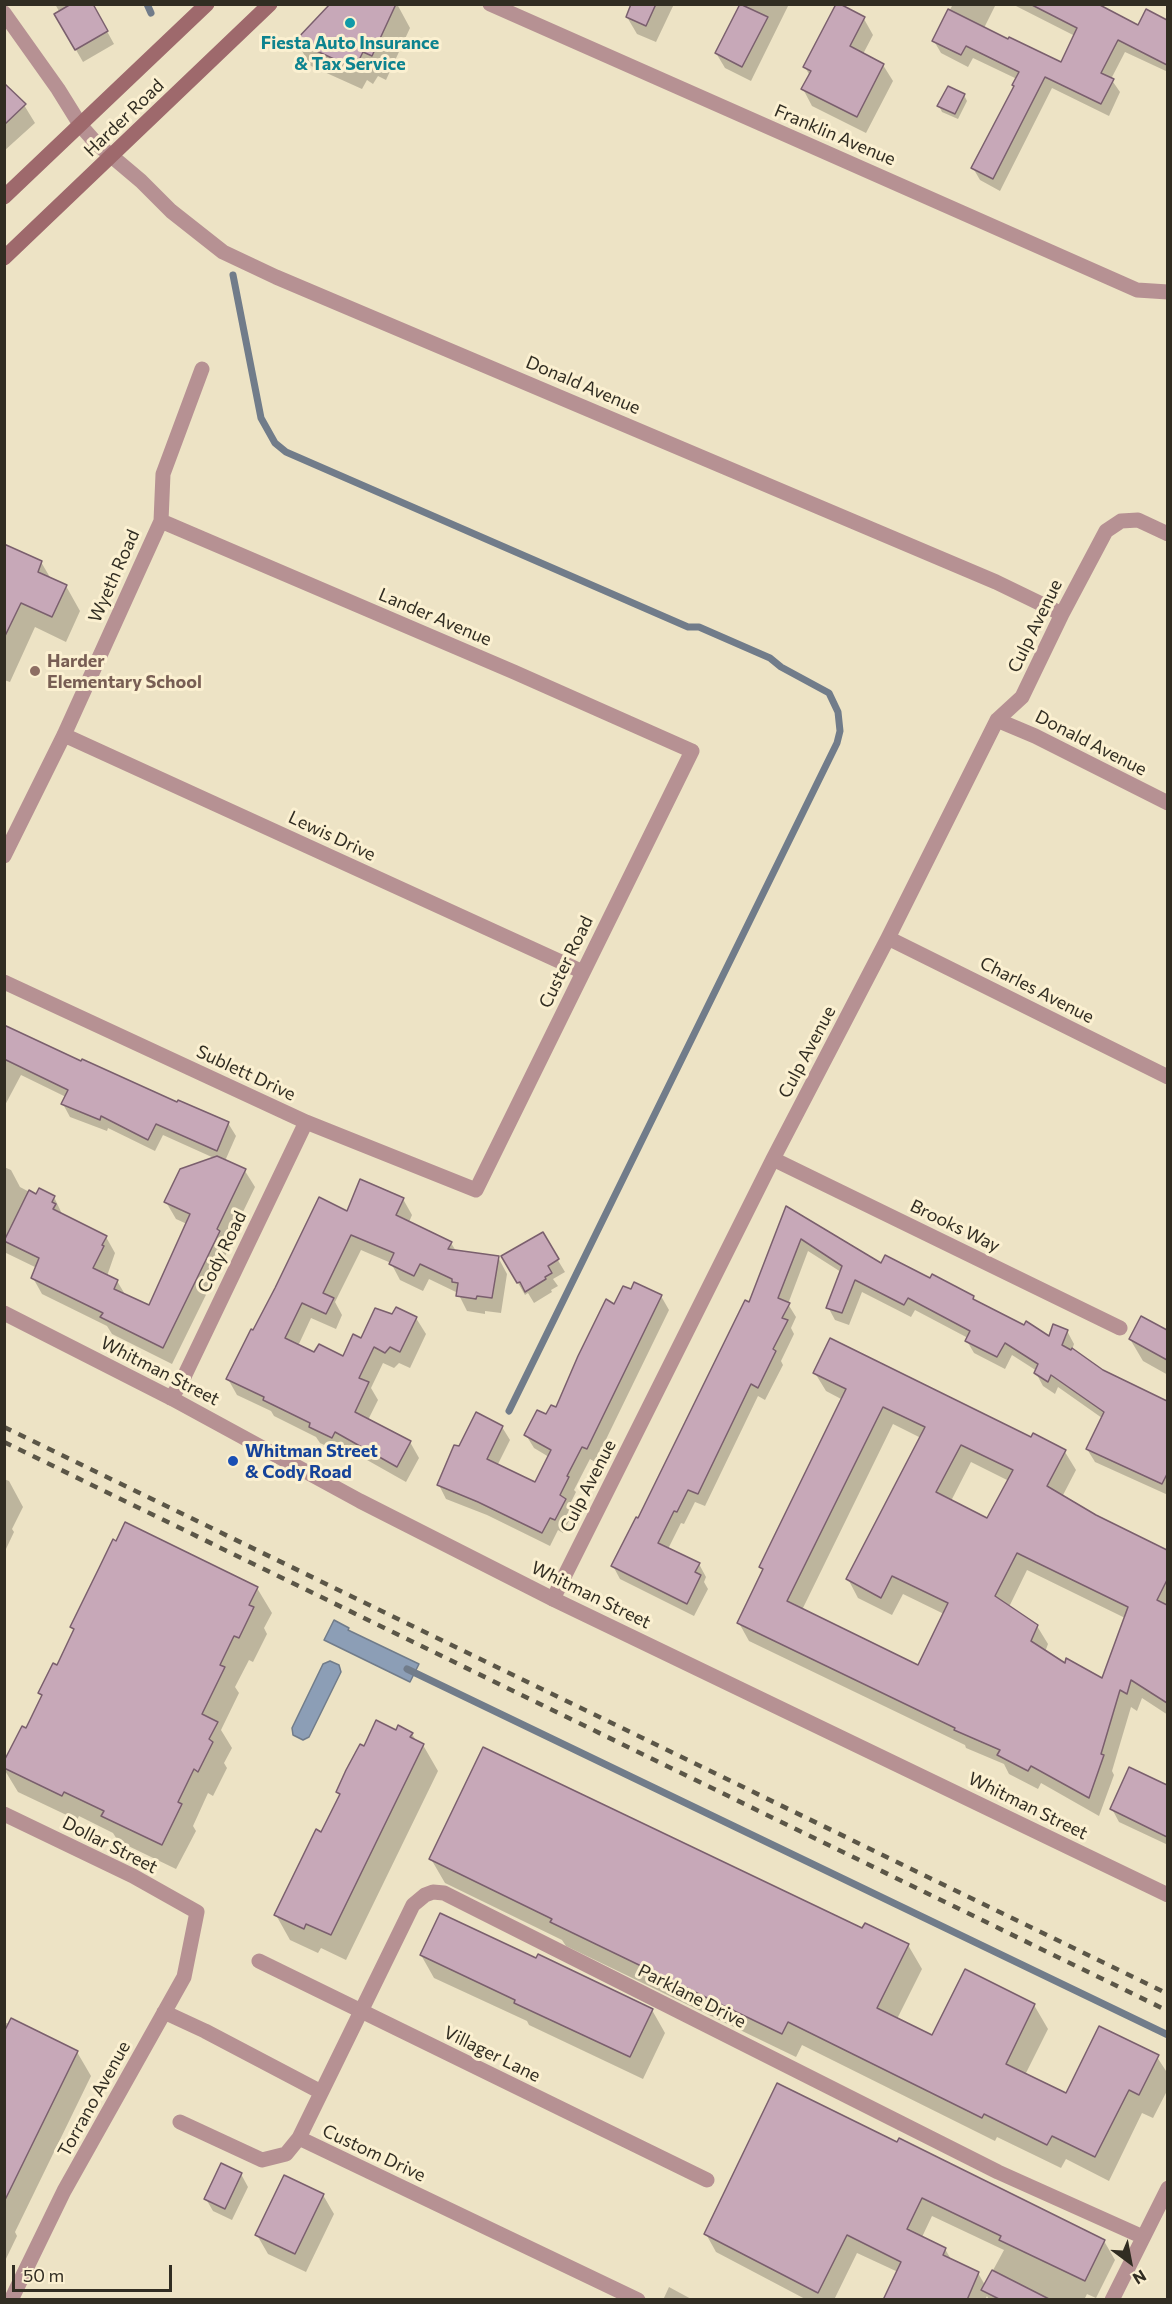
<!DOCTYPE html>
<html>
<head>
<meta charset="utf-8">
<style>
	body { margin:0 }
	#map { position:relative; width:1172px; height:2304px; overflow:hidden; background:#ede3c5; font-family:Commissioner,sans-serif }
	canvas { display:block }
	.frame { position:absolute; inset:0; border:6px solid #312d22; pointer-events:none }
	.north { position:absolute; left:1100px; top:2232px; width:60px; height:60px; -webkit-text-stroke:4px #fbf0d1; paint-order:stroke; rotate:148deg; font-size:16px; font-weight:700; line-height:24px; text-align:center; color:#312d22 }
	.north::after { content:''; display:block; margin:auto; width:21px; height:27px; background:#312d22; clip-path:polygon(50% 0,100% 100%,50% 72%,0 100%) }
	.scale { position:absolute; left:12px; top:2265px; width:160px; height:27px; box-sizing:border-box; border:3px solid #312d22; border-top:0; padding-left:8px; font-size:18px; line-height:21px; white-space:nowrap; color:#312d22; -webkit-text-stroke:4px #fbf0d1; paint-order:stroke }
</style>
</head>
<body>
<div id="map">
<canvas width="1172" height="2304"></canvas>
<div class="frame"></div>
<div class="north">N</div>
<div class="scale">50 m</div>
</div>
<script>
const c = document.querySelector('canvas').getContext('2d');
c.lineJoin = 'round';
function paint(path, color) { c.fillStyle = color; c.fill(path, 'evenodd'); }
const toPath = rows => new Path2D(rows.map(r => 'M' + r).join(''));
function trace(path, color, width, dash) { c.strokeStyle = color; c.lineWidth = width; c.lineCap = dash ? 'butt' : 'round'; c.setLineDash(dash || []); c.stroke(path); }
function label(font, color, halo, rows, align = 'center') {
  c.font = font + ' Commissioner,sans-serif'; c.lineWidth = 6; c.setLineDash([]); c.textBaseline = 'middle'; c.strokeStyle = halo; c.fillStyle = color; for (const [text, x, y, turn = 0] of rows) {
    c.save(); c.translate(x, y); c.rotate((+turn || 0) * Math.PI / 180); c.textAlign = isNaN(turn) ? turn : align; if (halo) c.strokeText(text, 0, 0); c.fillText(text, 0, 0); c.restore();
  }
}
const water = toPath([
	[334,1620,349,1628,348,1630,419,1664,410,1682,324,1640,334,1620],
	[330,1661,339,1665,341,1672,309,1737,303,1740,293,1735,292,1728,323,1664,330,1661]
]);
paint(water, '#8c9eb6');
trace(water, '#717c8a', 1.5);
paint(toPath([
	[55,4,92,4,114,44,83,62,56,15,60,13],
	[332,4,397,4,410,28,386,80,378,76,373,84,367,80,362,89,311,66,296,41],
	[633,4,674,4,656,42,637,34,627,17],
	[741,4,789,4,751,81,725,68,716,53],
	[953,4,996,4,984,28,1062,64,1075,36,1012,4,1094,4,1138,27,1147,11,1168,21,1168,72,1125,52,1111,79,1120,92,1109,116,1052,88,1000,191,980,180,973,168,1015,88,1017,79,973,58,968,67,941,53,934,41],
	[864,19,873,35,863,54,883,65,893,81,866,133,812,106,803,89,810,76,805,67],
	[4,85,24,105,35,123,4,151],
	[964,95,967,101,958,119,942,112,939,106],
	[4,546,41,562,51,579,66,586,80,611,66,642,35,627,10,682,4,680],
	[4,1028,178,1104,179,1102,228,1123,236,1136,225,1161,245,1171,255,1187,227,1245,229,1248,172,1364,112,1334,107,1326,42,1294,33,1278,37,1268,4,1252,4,1167,11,1170,20,1187,37,1196,54,1197,63,1216,106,1237,115,1253,107,1276,117,1281,126,1296,150,1307,187,1224,176,1219,166,1202,214,1158,163,1135,155,1151,108,1128,107,1131,70,1117,63,1104,66,1097,21,1075,4,1107],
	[403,1199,412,1215,409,1222,451,1243,456,1251,498,1257,507,1274,501,1313,485,1311,485,1314,467,1311,458,1293,429,1279,423,1291,400,1280,391,1263,361,1250,335,1302,342,1315,336,1329,311,1318,298,1346,315,1354,344,1358,362,1340,393,1316,416,1318,426,1334,410,1368,399,1363,394,1368,383,1363,371,1388,378,1400,368,1420,410,1442,419,1458,406,1482,344,1447,341,1453,320,1443,316,1437,274,1416,271,1411,237,1395,228,1379,254,1332,347,1213],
	[787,1208,882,1265,931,1280,973,1297,976,1302,1049,1338,1067,1331,1074,1344,1072,1350,1103,1371,1168,1402,1168,1495,1095,1462,1087,1449,1102,1418,1058,1387,1055,1394,1043,1386,1036,1373,1037,1371,1012,1355,1005,1369,974,1353,967,1341,968,1338,915,1310,911,1317,862,1292,849,1325,835,1320,828,1307,841,1272,808,1251,788,1304,796,1317,791,1328,794,1334,781,1361,783,1365,765,1400,758,1396,705,1506,695,1502,684,1524,681,1523,668,1549,699,1564,706,1577,704,1582,708,1589,694,1616,620,1579,613,1566,750,1305],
	[542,1234,565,1272,553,1279,558,1286,551,1290,552,1292,534,1303,528,1293,525,1295,503,1257],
	[661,1296,669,1310,595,1462,590,1459,574,1490,576,1492,569,1506,573,1513,563,1533,558,1530,550,1546,487,1515,446,1499,439,1485,459,1448,502,1427,510,1440,497,1466,535,1484,549,1457,534,1448,526,1435,557,1409,615,1306],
	[1142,1318,1168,1332,1168,1375,1143,1361,1130,1339],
	[815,1373,1031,1439,1034,1435,1065,1452,1076,1470,1062,1497,1168,1552,1168,1639,1027,1570,1009,1607,1037,1626,1048,1644,1045,1652,1066,1666,1102,1680,1120,1632,1168,1662,1168,1715,1142,1698,1137,1711,1131,1707,1112,1771,1114,1775,1099,1816,1041,1783,1038,1789,1009,1774,1004,1764,966,1748,965,1745,749,1641,739,1623,764,1572,761,1567,843,1400,826,1391],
	[893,1424,921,1438,848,1579,858,1598,892,1615,903,1594,944,1614,919,1667,802,1610],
	[971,1462,1009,1481,988,1520,951,1501],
	[4,1479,9,1481,23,1507,12,1529,14,1532,6,1549,4,1548],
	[126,1524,257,1588,272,1613,264,1628,267,1634,253,1662,249,1660,235,1687,239,1693,221,1730,232,1748,224,1763,227,1768,213,1796,208,1793,193,1826,196,1831,176,1869,118,1841,113,1833,79,1816,77,1820,18,1792,4,1769,4,1764,27,1730,42,1697,40,1692,58,1667,75,1632,72,1627],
	[412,1734,417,1742,423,1745,438,1771,346,1960,321,1948,318,1953,290,1940,276,1915,322,1834,341,1796,338,1792,364,1748],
	[1130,1769,1168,1786,1168,1845,1119,1822,1112,1809],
	[431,1859,863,1930,908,1945,922,1969,897,2019,933,2037,1034,2005,1048,2029,1025,2075,1067,2095,1157,2057,1168,2074,1168,2089,1153,2118,1142,2113,1109,2181,1066,2159,1061,2168,997,2137,995,2141,802,2045,796,2057,566,1946,562,1940,445,1883],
	[421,1955,536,1960,652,2010,665,2033,643,2079,529,2025,527,2021,434,1978],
	[4,2022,77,2052,91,2076,15,2232,17,2236,4,2263],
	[778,2085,1104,2241,1115,2260,1096,2298,1087,2294,1084,2300,989,2300,987,2296,985,2300,884,2300,898,2272,857,2253,834,2300,807,2300,716,2252,706,2234],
	[932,2216,1004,2250,985,2285,978,2273,952,2261,945,2249,922,2237],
	[241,2174,248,2187,232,2220,213,2211,206,2199],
	[323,2195,334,2214,306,2272,268,2254,257,2235],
	[669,2287,693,2300,663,2300]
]), '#0003');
trace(toPath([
	[147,4,151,13],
	[233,275,261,418,275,443,286,452,688,627,699,627,770,658,781,667,829,693,838,712,840,731,837,743,509,1411],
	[407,1669,1168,2035]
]), '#717c8a', 7);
const building = toPath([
	[71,4,93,4,108,31,75,50,54,14,71,4],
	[330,4,396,4,372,56,363,52,359,60,352,56,347,65,295,41,330,4],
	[631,4,656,4,646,26,626,17,631,4],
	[740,4,768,17,742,67,715,53,740,4],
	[836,4,840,4,865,17,850,46,884,64,857,117,801,89,811,71,803,67,836,4],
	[1030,4,1098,4,1138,25,1146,9,1167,20,1167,65,1118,40,1101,73,1114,79,1101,104,1045,77,993,179,971,168,1014,86,1012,85,1019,72,966,46,961,55,932,41,948,9,1008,39,1009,37,1061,62,1077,28,1030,4],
	[4,83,26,104,4,125,4,83],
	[948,86,965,94,955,114,937,106,948,86],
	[4,544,42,561,38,572,67,585,52,617,21,603,4,638,4,544],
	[4,1025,81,1061,82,1059,177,1102,178,1100,229,1122,217,1151,156,1124,148,1140,101,1116,100,1120,61,1104,68,1090,4,1059,4,1025],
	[217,1156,246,1169,217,1229,220,1231,163,1348,100,1317,103,1313,31,1278,39,1258,4,1241,29,1190,36,1194,39,1188,55,1196,52,1202,56,1204,53,1209,107,1236,102,1245,104,1246,93,1268,118,1280,114,1289,149,1305,190,1214,164,1202,180,1169,217,1156],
	[360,1179,404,1198,396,1215,452,1242,448,1249,499,1256,492,1298,477,1296,476,1299,456,1296,458,1283,452,1282,452,1279,420,1264,414,1276,389,1264,394,1253,351,1235,323,1293,334,1298,326,1314,302,1303,285,1338,314,1352,319,1344,343,1356,353,1334,361,1338,375,1308,392,1314,396,1307,417,1317,400,1352,390,1347,385,1353,374,1347,359,1378,369,1382,355,1412,411,1441,397,1467,335,1432,332,1438,309,1427,310,1423,263,1400,264,1397,226,1379,251,1329,253,1330,275,1288,319,1197,347,1211,360,1179],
	[786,1206,881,1263,885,1255,930,1278,932,1274,974,1296,973,1299,1024,1325,1026,1321,1049,1336,1053,1324,1068,1330,1062,1345,1071,1350,1072,1348,1103,1370,1167,1401,1167,1474,1162,1484,1086,1449,1104,1412,1051,1375,1048,1382,1034,1373,1038,1364,1005,1343,997,1357,965,1341,970,1331,908,1298,904,1305,855,1280,842,1313,826,1308,842,1266,801,1239,778,1298,790,1303,782,1318,788,1320,773,1349,776,1351,758,1388,751,1384,698,1494,688,1490,677,1512,674,1511,658,1543,700,1563,695,1572,701,1575,687,1604,611,1566,636,1517,638,1518,745,1300,749,1302,786,1206],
	[543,1232,559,1259,548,1266,552,1273,545,1277,546,1279,525,1292,520,1282,517,1283,501,1256,543,1232],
	[634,1282,662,1295,587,1449,582,1447,567,1476,569,1477,560,1495,566,1499,555,1520,550,1518,542,1533,478,1502,437,1485,454,1445,459,1446,476,1412,503,1426,487,1459,535,1482,551,1450,524,1435,537,1410,546,1414,551,1405,556,1407,578,1356,606,1299,614,1304,623,1286,631,1289,634,1282],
	[1141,1316,1167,1330,1167,1360,1129,1339,1141,1316],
	[830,1338,1031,1437,1033,1433,1066,1450,1047,1486,1096,1515,1167,1550,1167,1580,1157,1600,1167,1605,1167,1703,1131,1680,1127,1694,1120,1690,1101,1754,1104,1755,1089,1798,1031,1766,1028,1771,997,1755,1000,1750,954,1730,955,1728,737,1623,763,1569,759,1567,846,1389,813,1373,830,1338],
	[883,1407,925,1427,846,1579,881,1598,892,1576,948,1603,918,1665,787,1601,883,1407],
	[961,1445,1013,1470,987,1518,936,1492,961,1445],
	[1017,1553,1128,1607,1102,1678,1066,1658,1065,1663,1031,1641,1038,1625,995,1596,1017,1553],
	[125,1522,258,1587,249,1605,254,1607,239,1638,234,1636,220,1665,225,1667,202,1714,218,1722,209,1739,213,1742,198,1772,194,1769,178,1802,182,1804,162,1845,101,1816,104,1811,64,1792,62,1796,4,1768,4,1761,22,1726,26,1728,42,1695,38,1693,53,1663,57,1665,74,1629,70,1627,99,1568,113,1539,116,1541,125,1522],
	[376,1720,396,1730,398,1725,413,1733,410,1737,424,1744,331,1935,306,1924,304,1929,274,1915,316,1829,321,1832,340,1794,336,1792,346,1770,360,1744,364,1746,376,1720],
	[483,1747,862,1928,865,1923,909,1944,877,2008,932,2035,965,1969,1035,2004,1006,2064,1066,2093,1099,2026,1159,2055,1139,2095,1129,2090,1095,2157,1052,2136,1047,2145,984,2114,982,2118,788,2022,782,2034,550,1922,552,1919,429,1859,483,1747],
	[1129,1767,1167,1785,1167,1837,1110,1809,1129,1767],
	[440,1913,536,1958,538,1954,653,2009,630,2057,514,2003,515,2000,420,1955,440,1913],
	[11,2018,78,2051,4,2202,4,2032,11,2018],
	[777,2083,897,2142,899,2138,1105,2240,1085,2281,999,2240,1001,2236,922,2198,907,2229,946,2248,943,2255,979,2272,967,2300,883,2300,901,2262,847,2235,818,2293,704,2234,777,2083],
	[221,2163,242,2173,225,2209,204,2199,221,2163],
	[284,2175,324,2194,295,2254,255,2235,284,2175],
	[992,2270,1051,2300,1001,2300,981,2290,992,2270]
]);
paint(building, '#c7a8b8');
trace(building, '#7a5f6d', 1.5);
trace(toPath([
	[490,4,1137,290,1168,292],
	[4,13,58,89,81,126,96,143,141,181,171,211,223,252,276,277,996,582,1062,614],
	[997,720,1035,736,1168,803],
	[64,735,583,972],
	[4,856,64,735,161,521,163,474,202,369],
	[888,938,1168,1077],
	[4,982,306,1122,476,1190,692,751,514,672,161,521],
	[773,1159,1120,1328],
	[171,1398,181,1383,306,1122],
	[553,1599,773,1159,888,938,997,720,1022,697,1062,614,1106,531,1121,521,1138,520,1168,534],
	[4,1814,133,1876,197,1912,184,1977,64,2191,11,2300],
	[259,1961,707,2180],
	[164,2012,205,2031,321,2092],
	[180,2122,262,2160,286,2154,299,2138,413,1905,425,1895,433,1892,444,1893,998,2172,1143,2237],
	[299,2138,638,2300],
	[1112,2300,1168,2188]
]), '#b69193', 15);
trace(toPath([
	[4,1313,171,1398,360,1501,553,1599,1168,1895]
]), '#b69193', 15);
trace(toPath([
	[4,197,207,4],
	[4,258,270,4]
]), '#9e696c', 15);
trace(toPath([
	[4,1427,1168,1994],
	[4,1442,1168,2011]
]), '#5b5647', 4.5, [8, 8]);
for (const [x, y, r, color] of [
	[350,23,6,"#0f9aa8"],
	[35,671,6,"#8d6e63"],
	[233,1461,6,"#1a4fb4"]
]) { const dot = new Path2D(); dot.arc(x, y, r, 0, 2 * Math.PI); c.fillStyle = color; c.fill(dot); trace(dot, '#fbf0d1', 2); }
label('bold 18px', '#0d838f', '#fbf0d1', [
	["Fiesta Auto Insurance",350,43],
	["& Tax Service",350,64]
]);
label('18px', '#312d22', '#fbf0d1', [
	["Harder Road",124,118,-44],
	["Franklin Avenue",835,135,23],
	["Donald Avenue",583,385,23],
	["Wyeth Road",114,576,-66],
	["Lander Avenue",435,617,23],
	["Culp Avenue",1035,626,-64],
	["Donald Avenue",1091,743,27],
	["Lewis Drive",332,836,25],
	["Custer Road",566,962,-64],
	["Charles Avenue",1037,990,27],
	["Culp Avenue",807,1052,-62],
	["Sublett Drive",246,1073,25],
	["Brooks Way",955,1226,26],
	["Cody Road",222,1252,-64],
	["Whitman Street",160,1371,27],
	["Culp Avenue",588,1486,-63],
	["Whitman Street",591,1595,26],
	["Whitman Street",1028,1806,26],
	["Dollar Street",110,1845,27],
	["Parklane Drive",692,1996,27],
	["Villager Lane",492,2054,26],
	["Torrano Avenue",94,2099,-61],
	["Custom Drive",374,2153,25]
]);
label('bold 18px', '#785e54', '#fbf0d1', [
	["Harder",47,661],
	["Elementary School",47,682]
], 'left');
label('bold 18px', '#164399', '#fbf0d1', [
	["Whitman Street",245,1451],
	["& Cody Road",245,1472]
], 'left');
</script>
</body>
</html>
